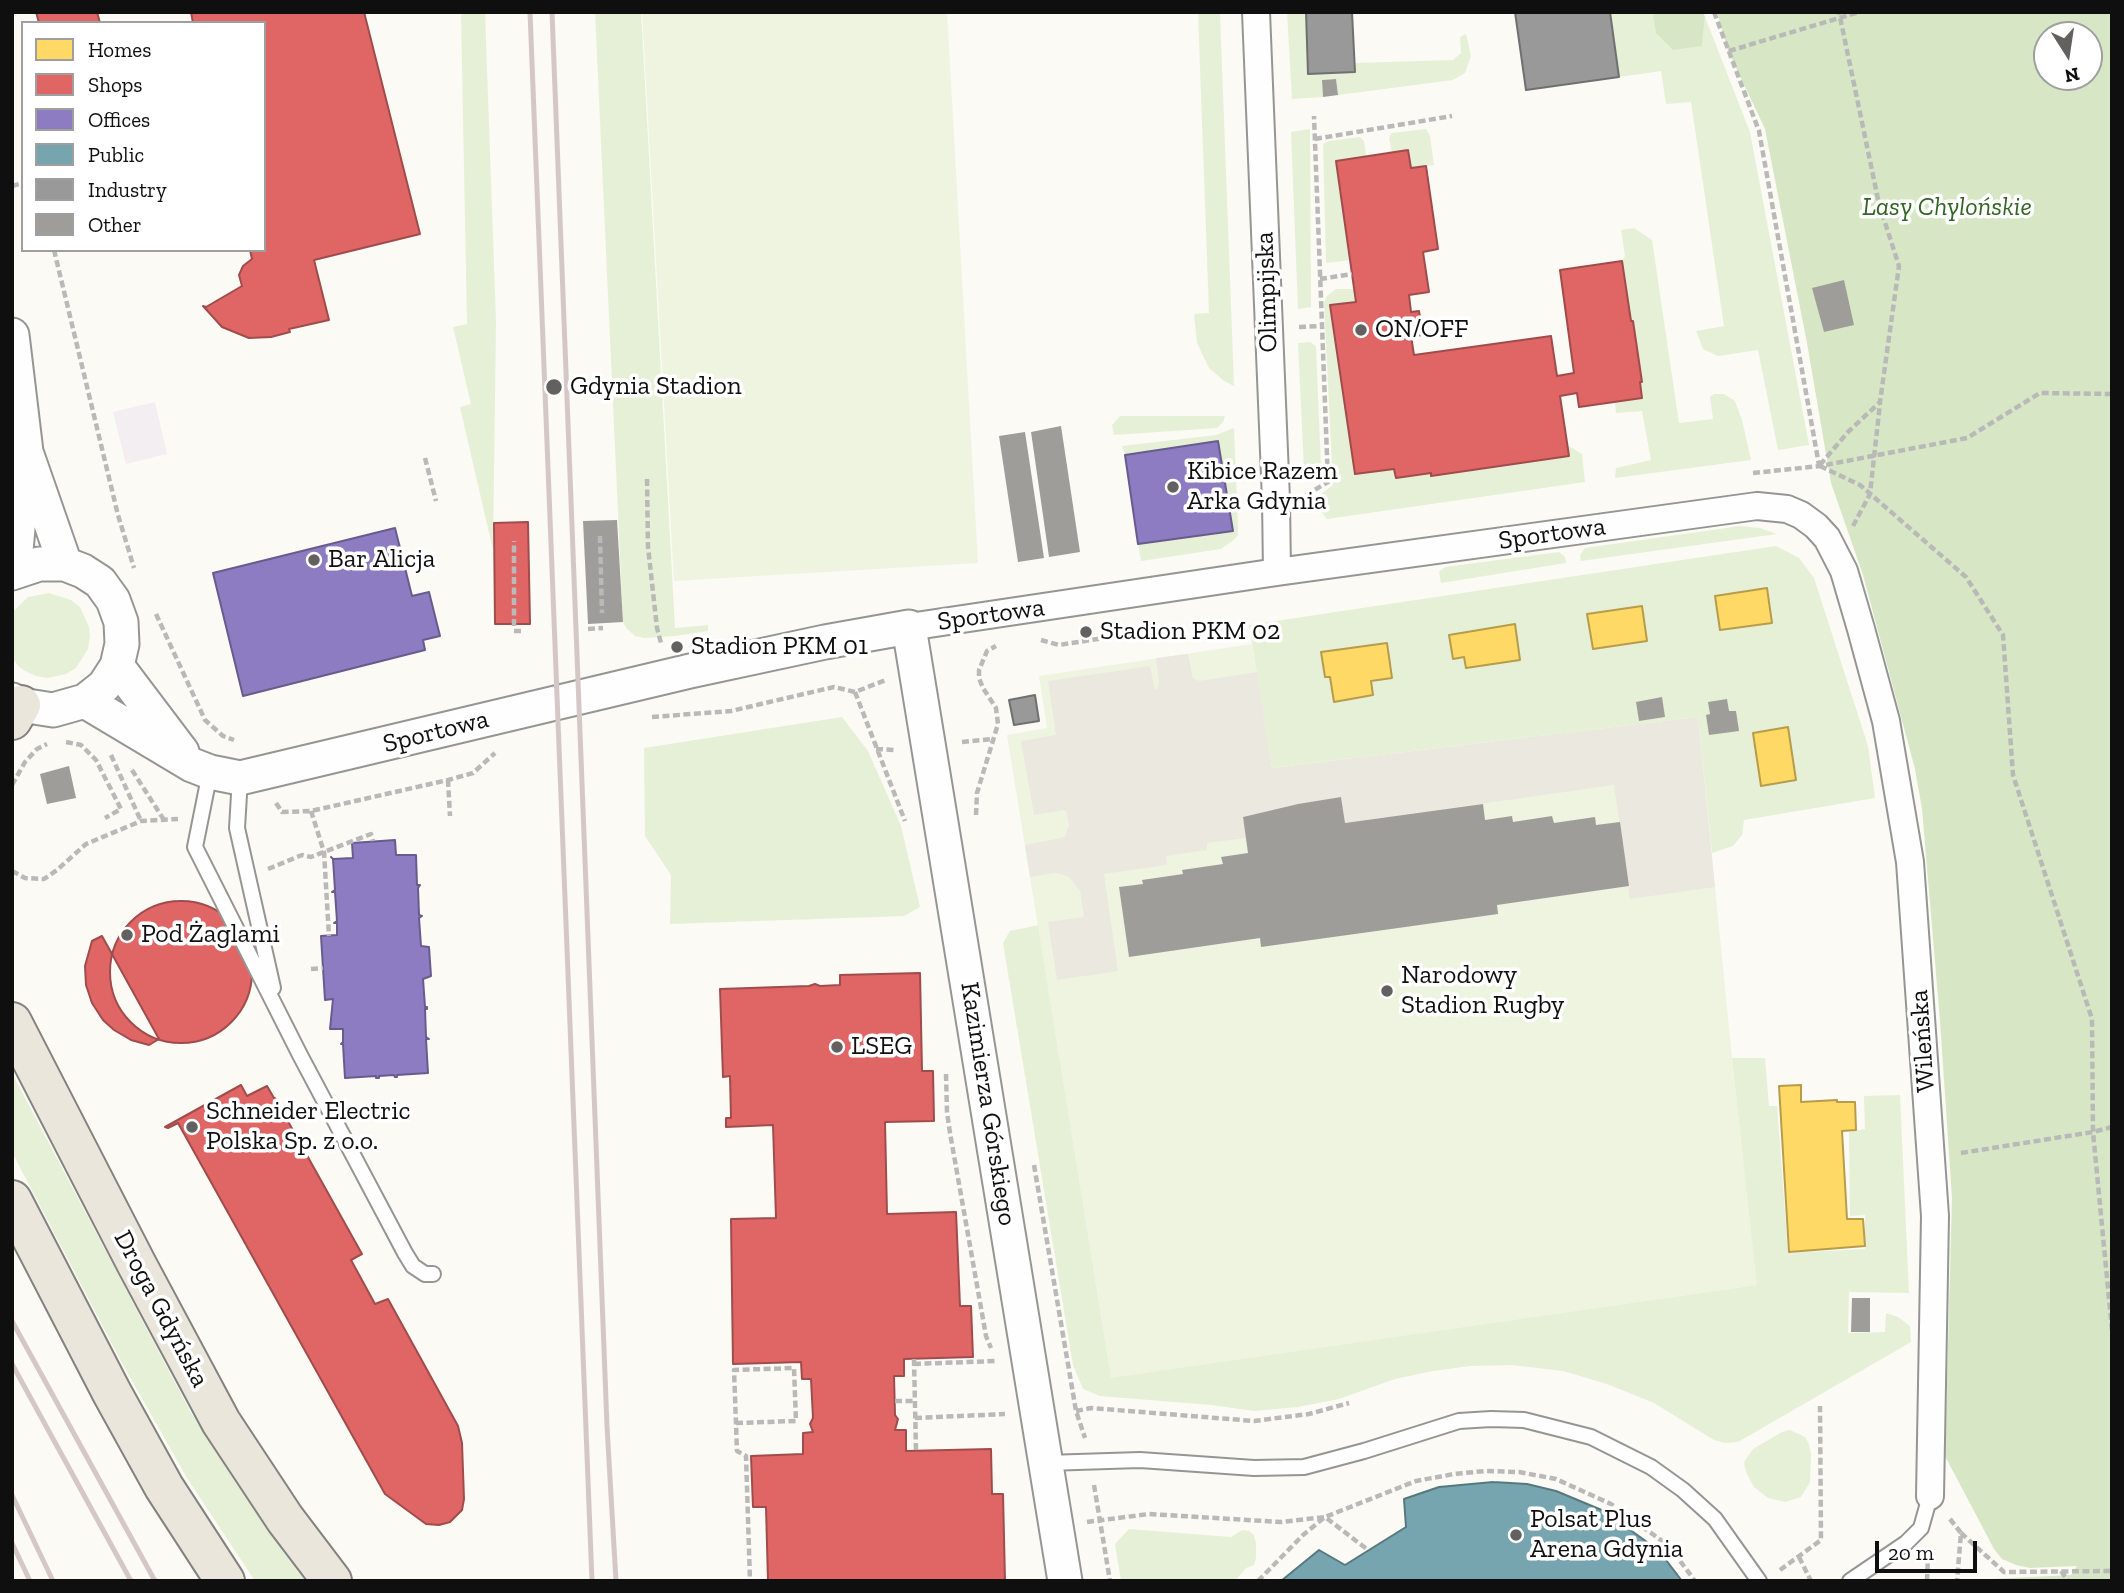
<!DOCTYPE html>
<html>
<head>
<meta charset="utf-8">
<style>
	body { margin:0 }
	#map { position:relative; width:2124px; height:1593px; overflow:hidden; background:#fbfaf5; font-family:"Zilla Slab",serif }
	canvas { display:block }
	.frame { position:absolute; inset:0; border:14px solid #0f0f0f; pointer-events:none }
	.legend { position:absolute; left:21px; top:21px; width:245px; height:231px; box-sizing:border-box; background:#fff; border:2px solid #9f9f9f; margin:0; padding:9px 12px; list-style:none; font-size:21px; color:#0f0f0f }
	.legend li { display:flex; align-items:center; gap:14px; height:35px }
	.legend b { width:35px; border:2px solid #9f9f9f }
	.north { position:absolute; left:2033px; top:21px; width:70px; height:70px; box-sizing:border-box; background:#fff; border:2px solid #9f9f9f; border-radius:50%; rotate:168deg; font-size:19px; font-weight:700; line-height:28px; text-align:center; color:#0f0f0f }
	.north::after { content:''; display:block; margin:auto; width:24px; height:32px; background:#626160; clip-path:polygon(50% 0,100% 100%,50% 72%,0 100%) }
	.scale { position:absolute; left:1875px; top:1541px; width:102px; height:32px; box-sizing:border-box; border:4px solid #0f0f0f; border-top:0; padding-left:9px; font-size:21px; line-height:24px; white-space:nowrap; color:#0f0f0f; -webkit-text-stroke:5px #fff; paint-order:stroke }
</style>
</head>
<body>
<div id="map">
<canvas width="2124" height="1593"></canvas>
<div class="frame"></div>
<ul class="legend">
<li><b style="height:19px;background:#ffd966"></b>Homes</li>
<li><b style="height:19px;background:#e06666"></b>Shops</li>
<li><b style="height:19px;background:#8e7cc3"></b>Offices</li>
<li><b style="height:19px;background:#76a5af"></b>Public</li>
<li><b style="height:19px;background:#999"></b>Industry</li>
<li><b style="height:19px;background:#9f9d9a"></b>Other</li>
</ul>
<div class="north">N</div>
<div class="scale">20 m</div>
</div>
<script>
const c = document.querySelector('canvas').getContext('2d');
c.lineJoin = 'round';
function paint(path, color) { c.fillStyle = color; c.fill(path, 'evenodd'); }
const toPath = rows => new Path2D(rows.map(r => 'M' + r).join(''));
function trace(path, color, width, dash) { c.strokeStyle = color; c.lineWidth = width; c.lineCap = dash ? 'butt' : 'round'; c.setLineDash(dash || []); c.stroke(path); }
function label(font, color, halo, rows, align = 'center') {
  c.font = font + ' "Zilla Slab",serif'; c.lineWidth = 7; c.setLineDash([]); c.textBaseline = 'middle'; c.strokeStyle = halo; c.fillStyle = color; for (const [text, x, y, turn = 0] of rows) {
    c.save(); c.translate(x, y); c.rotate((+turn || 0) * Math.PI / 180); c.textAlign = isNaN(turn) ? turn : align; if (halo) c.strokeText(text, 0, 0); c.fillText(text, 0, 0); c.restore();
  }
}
paint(toPath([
	[155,402,167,454,126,464,113,412]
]), '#f3eef1');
paint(toPath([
	[461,12,485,12,496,321,493,550,460,407,471,404,453,327,467,324],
	[595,12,641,12,675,628,708,625,708,631,675,636,644,638,635,636,627,629,623,622],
	[1198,12,1220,12,1234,386,1224,381,1209,368,1197,343,1194,314,1209,313],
	[1287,12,1306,12,1309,74,1354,72,1354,63,1453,60,1461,53,1460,37,1466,34,1471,56,1465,73,1453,80,1338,95,1336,79,1322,80,1323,97,1292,99],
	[1610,12,1652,12,1656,33,1702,46,1705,17,1750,132,1809,445,1778,450,1758,350,1718,356,1703,349,1696,331,1724,326,1691,102,1666,104,1661,71,1619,77],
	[1310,129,1311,307,1298,309,1291,132],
	[1426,129,1430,136,1434,165,1411,168,1408,150,1392,152,1389,138,1392,133],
	[1360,137,1364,141,1366,156,1336,161,1350,260,1326,263,1323,144,1329,141],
	[1634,228,1652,240,1679,423,1713,419,1710,397,1714,394,1724,394,1735,401,1742,420,1751,460,1615,478,1616,468,1651,460,1642,411,1616,413,1615,402,1642,398,1640,382,1642,381,1633,321,1631,321,1622,261,1625,256,1621,230],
	[1336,289,1354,289,1356,302,1330,306,1355,474,1394,469,1396,478,1431,473,1432,476,1568,456,1567,445,1582,454,1585,482,1327,519,1320,510,1317,497,1333,485,1324,303,1327,296],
	[1310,342,1316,346,1321,466,1312,471,1304,470,1298,343],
	[1120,416,1225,416,1223,422,1217,428,1114,435,1112,425],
	[1234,428,1238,527,1238,535,1235,539,1221,549,1141,561,1138,544,1233,530,1218,441,1125,455,1122,446,1216,435],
	[1740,526,1760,528,1777,534,1581,561,1580,555,1585,548],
	[1776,546,1799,558,1814,578,1868,746,1875,798,1744,820,1742,835,1733,846,1712,853,1698,717,1272,768,1249,625],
	[1559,552,1565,557,1566,563,1441,583,1439,572,1445,567],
	[49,593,71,600,80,607,89,627,90,636,88,649,76,668,66,674,48,678,36,676,25,671,18,666,12,657,12,613,28,597],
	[842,717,868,751,901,826,920,907,904,916,670,924,671,875,645,836,644,748],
	[1039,925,1111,1377,1756,1285,1732,1058,1765,1058,1769,1106,1777,1106,1788,1253,1865,1249,1865,1215,1850,1216,1849,1132,1865,1129,1864,1096,1900,1095,1909,1293,1849,1292,1848,1333,1885,1332,1886,1313,1898,1317,1910,1326,1911,1342,1738,1442,1725,1443,1714,1440,1654,1403,1607,1384,1563,1371,1512,1365,1470,1366,1433,1371,1395,1379,1339,1399,1298,1407,1255,1411,1211,1405,1100,1396,1083,1389,1073,1365,1003,943,1010,931],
	[12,1073,190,1411,237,1484,307,1581,255,1581,187,1478,122,1363,12,1152],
	[1790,1430,1805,1437,1809,1444,1811,1454,1810,1482,1801,1497,1785,1502,1768,1498,1754,1487,1746,1472,1744,1462,1753,1449,1782,1432],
	[1129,1529,1231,1537,1242,1530,1249,1531,1254,1535,1256,1544,1256,1558,1254,1565,1246,1568,1235,1581,1121,1581,1115,1544]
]), '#e6f0d6');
paint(toPath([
	[1652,12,1703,12,1705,17,1702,46,1673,50,1656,33],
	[1717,12,2112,12,2112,1581,1987,1581,1991,1579,2071,1575,2077,1566,2030,1568,2016,1565,2002,1559,1994,1549,1945,1456,1952,1198,1940,1021,1922,809,1915,769,1863,575,1831,483,1807,343,1765,129,1728,51],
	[2047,35,2089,35,2089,77,2047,77]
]), '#d7e7c5');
paint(toPath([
	[642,12,947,12,978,563,674,581],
	[1252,644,1272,768,1698,717,1732,1058,1757,1285,1111,1378,1007,735,1047,728,1039,676]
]), '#eff4e0');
paint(toPath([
	[1188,654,1192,674,1193,678,1199,681,1257,672,1272,768,1698,717,1715,887,1630,899,1614,785,1345,823,1341,797,1298,804,1243,817,1246,838,1207,843,1207,850,1166,856,1167,865,1104,874,1118,971,1057,980,1048,922,1084,917,1080,891,1069,877,1061,874,1054,873,1030,877,1025,845,1061,838,1065,836,1069,826,1066,810,1034,815,1021,741,1056,735,1048,681,1150,666,1155,690,1157,689,1159,683,1156,658]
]), '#ebe8e0');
const homes = toPath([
	[1767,588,1772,623,1720,630,1715,596,1767,588],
	[1642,606,1647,641,1593,649,1587,614,1642,606],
	[1515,624,1520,660,1466,668,1464,657,1453,659,1449,635,1515,624],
	[1387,643,1392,678,1371,681,1373,695,1334,702,1330,677,1325,677,1321,652,1387,643],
	[1788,727,1796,780,1761,786,1753,733,1788,727],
	[1801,1085,1801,1102,1837,1100,1837,1102,1855,1102,1856,1130,1842,1131,1847,1219,1863,1219,1865,1246,1789,1252,1779,1086,1801,1085]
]);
paint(homes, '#ffd966');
trace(homes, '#b79c4c', 2);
const shops = toPath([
	[36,12,97,12,100,23,39,23,36,12],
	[191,12,364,12,420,234,314,260,329,320,289,329,290,332,271,337,249,338,222,327,203,306,206,307,242,286,239,275,243,266,252,259,250,250,264,250,264,23,193,23,191,12],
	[1408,150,1411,168,1426,166,1438,249,1423,252,1429,292,1409,295,1411,312,1419,311,1423,335,1411,336,1414,355,1551,336,1557,376,1574,373,1560,270,1622,261,1631,321,1633,321,1642,382,1640,382,1642,398,1579,407,1577,393,1560,396,1569,456,1431,476,1431,473,1396,478,1394,469,1355,474,1330,305,1356,302,1336,161,1408,150],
	[528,522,530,624,495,624,494,523,528,522],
	'110 972a71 71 0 1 1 142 0a71 71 0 1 1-142 0Z',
	[102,936,159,1039,149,1045,131,1040,114,1030,103,1020,92,1003,86,985,85,966,92,941,102,936],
	[920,973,922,1071,933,1071,934,1121,885,1122,887,1214,956,1212,960,1306,971,1306,973,1357,904,1359,904,1376,894,1376,895,1415,898,1419,895,1430,906,1430,906,1451,991,1449,992,1494,1003,1494,1005,1581,768,1581,766,1507,753,1507,751,1456,803,1454,803,1433,813,1432,810,1424,813,1418,811,1379,802,1379,801,1362,733,1364,731,1219,776,1218,773,1125,726,1127,726,1118,731,1118,730,1076,723,1077,720,989,809,986,815,984,820,986,840,985,840,975,920,973],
	[241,1085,247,1096,267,1086,274,1098,275,1098,362,1254,351,1260,375,1304,388,1299,458,1426,462,1443,464,1499,462,1510,450,1522,439,1525,426,1524,385,1494,178,1123,168,1128,165,1127,241,1085]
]);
paint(shops, '#e06666');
trace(shops, '#a14c4c', 2);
const offices = toPath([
	[1218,441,1233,531,1138,544,1125,455,1218,441],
	[395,528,412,596,429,592,440,636,423,640,425,650,243,696,213,573,395,528],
	[395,840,396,855,416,855,417,885,420,885,418,888,419,915,422,916,419,918,421,946,429,947,431,976,423,979,425,1007,427,1007,427,1009,425,1009,426,1037,429,1039,426,1039,428,1073,397,1075,397,1077,395,1077,394,1075,379,1076,379,1078,376,1078,376,1076,345,1078,343,1044,341,1044,343,1042,343,1029,330,1029,333,999,325,1000,321,936,337,935,337,923,334,923,337,921,335,892,332,892,335,890,333,859,331,857,333,859,353,858,352,843,395,840]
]);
paint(offices, '#8e7cc3');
trace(offices, '#685b8d', 2);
const public = toPath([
	[1493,1482,1527,1484,1556,1491,1604,1511,1647,1542,1666,1560,1682,1581,1281,1581,1319,1550,1345,1565,1406,1527,1404,1499,1439,1487,1493,1482]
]);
paint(public, '#76a5af');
trace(public, '#57787f', 2);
const industry = toPath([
	[1306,12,1352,12,1355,72,1308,74,1306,12],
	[1515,12,1610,12,1619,77,1526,90,1515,12],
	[1035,695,1039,721,1014,725,1009,700,1035,695]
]);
paint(industry, '#999');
trace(industry, '#707070', 2);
paint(toPath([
	[1336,79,1338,95,1323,97,1322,80],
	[1844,280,1854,325,1824,332,1812,288],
	[1061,426,1080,552,1049,557,1031,432],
	[1025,432,1044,558,1018,562,999,436],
	[617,520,623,622,588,624,583,521],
	[1662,697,1665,717,1639,721,1636,702],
	[1727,699,1729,711,1736,711,1739,731,1709,735,1706,715,1710,714,1708,702],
	[69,766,76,798,47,804,40,774],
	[1341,797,1345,823,1483,804,1485,820,1512,816,1513,822,1552,816,1554,823,1595,817,1596,825,1620,822,1629,886,1497,905,1498,914,1391,929,1261,947,1260,938,1129,957,1119,887,1143,884,1142,880,1183,874,1182,870,1223,864,1221,857,1248,853,1243,817,1298,804],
	[1852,1298,1870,1298,1870,1332,1851,1332]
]), '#9f9d9a');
const service = toPath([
	[210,772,195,847,300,1055,405,1253,413,1266,425,1274,433,1274],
	[240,778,237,828,273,988],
	[1046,1463,1140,1460,1254,1468,1304,1467,1364,1451,1459,1421,1491,1419,1524,1420,1591,1437,1651,1467,1683,1490,1715,1519,1759,1581],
	[1850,1581,1906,1543,1921,1528,1930,1496]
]);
const minor = toPath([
	[1256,12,1276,500,1277,572],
	[909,627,1277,572,1757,506,1787,509,1801,515,1816,526,1827,538,1844,571,1861,629,1886,721,1910,862,1935,1216,1930,1496]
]);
const tertiary = toPath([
	[12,335,26,452,65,564],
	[14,572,24,463],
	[12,573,39,564,65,564,83,571,100,582,113,600,121,622,122,644,117,666,104,686,85,701,53,710,21,705,12,700],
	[117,666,182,752],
	[85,701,192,765,210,772,240,778,690,671,825,642,909,627,1065,1581]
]);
const primary = toPath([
	[12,720,21,705],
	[12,1022,136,1263,221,1422,285,1519,332,1581],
	[12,1200,112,1393,164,1487,225,1581]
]);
trace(service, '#959593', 18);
trace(minor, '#959593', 30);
trace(tertiary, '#959593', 37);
trace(primary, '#838280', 42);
trace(toPath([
	[1714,12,1759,131,1819,465],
	[1729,51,1859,12],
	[1315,139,1452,116],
	[12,186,23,183],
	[54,250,118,515,134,568],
	[1320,279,1352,274],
	[1299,327,1321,326],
	[425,458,436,501],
	[1820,465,1848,432,1880,402,1899,266,1879,204,1839,12],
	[1820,466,1860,485,1966,577,2003,635,2013,775,2092,1019,2093,1132,2112,1330],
	[1753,473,1820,466,1967,438,2040,393,2112,394],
	[647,479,648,547,657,628,661,643],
	[1306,495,1328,482,1314,116],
	[1853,526,1870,494,1880,403],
	[600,536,602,613],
	[156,614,205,720,223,736,234,740],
	[514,626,514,541],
	[588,629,603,628],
	[514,631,523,631],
	[1041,640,1059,645,1104,638,1117,626],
	[855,692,905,821],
	[652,717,731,711,834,687,855,692,886,680],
	[66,742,81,745,96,760,121,809,105,818],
	[962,742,993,739],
	[876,749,895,750],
	[111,755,141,821],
	[132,770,164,820],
	[448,780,450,816],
	[12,785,25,762,37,749,47,744],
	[276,803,282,812,311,811,448,780,473,773,495,753],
	[311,811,324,852,329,936],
	[976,815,977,793,998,724,996,708,983,688,979,678,979,670,987,651,996,646],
	[268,869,302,855,311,857,371,834,373,841],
	[12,871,25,878,44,879,57,870,86,844,141,821,178,819],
	[311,969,323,968],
	[946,1074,947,1112,950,1133,986,1336,991,1348],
	[1961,1153,2093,1132,2112,1127],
	[1034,1165,1076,1411,1085,1438],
	[914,1359,916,1451],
	[914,1364,996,1361],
	[895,1401,915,1401],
	[1076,1411,1091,1408,1254,1421,1309,1414,1349,1403],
	[915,1418,1005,1414],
	[736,1423,796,1421,794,1368,734,1370,737,1451,746,1456,750,1581],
	[1094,1485,1110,1581],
	[1950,1519,1961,1533,1957,1581],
	[1087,1522,1149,1514,1281,1522,1325,1517,1368,1550],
	[1961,1533,2004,1572,2112,1571],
	[1799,1557,1811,1581],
	[1780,1570,1821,1540,1820,1406],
	[2061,1571,2068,1581],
	[1258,1581,1303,1535,1325,1517,1416,1481,1454,1474,1485,1471,1519,1472,1556,1479,1611,1504,1669,1546,1695,1581],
	[1927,1581,1928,1556]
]), '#b9b9b8', 4.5, [7, 3.5]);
trace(service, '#fefefe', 14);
trace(minor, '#fefefe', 26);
trace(tertiary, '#fefefe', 33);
trace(primary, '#ebe6dc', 38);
trace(toPath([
	[530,12,592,1581],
	[552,12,607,1426,616,1581],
	[12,1321,155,1581],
	[12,1364,131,1581],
	[12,1495,53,1581],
	[12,1543,30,1581]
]), '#d6c7c7', 5);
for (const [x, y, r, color] of [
	[1361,330,7,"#626160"],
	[554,387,9,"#626160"],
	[1173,487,7,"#626160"],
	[314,560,7,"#626160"],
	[1086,632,7,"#626160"],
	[677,647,7,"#626160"],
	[127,935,7,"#626160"],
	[1387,991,7,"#626160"],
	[837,1047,7,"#626160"],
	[192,1127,7,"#626160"],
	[1516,1535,7,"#626160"]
]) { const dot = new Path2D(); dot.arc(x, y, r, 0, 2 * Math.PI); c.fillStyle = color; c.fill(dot); trace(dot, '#fff', 2.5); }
label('italic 26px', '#336423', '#fff', [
	["Lasy Chylońskie",1947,208]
]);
label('26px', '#0f0f0f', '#fff', [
	["Olimpijska",1267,292,-92],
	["Sportowa",1552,534,-8],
	["Sportowa",991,615,-8],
	["Sportowa",436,732,-14],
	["Wileńska",1923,1041,-94],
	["Kazimierza Górskiego",988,1104,81],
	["Droga Gdyńska",161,1309,62]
]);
label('26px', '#0f0f0f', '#fff', [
	["ON/OFF",1375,330],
	["Gdynia Stadion",570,387],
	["Kibice Razem",1187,472],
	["Arka Gdynia",1187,502],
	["Bar Alicja",328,560],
	["Stadion PKM 02",1100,632],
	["Stadion PKM 01",691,647],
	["Pod Żaglami",141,935],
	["Narodowy",1401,976],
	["Stadion Rugby",1401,1006],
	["LSEG",851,1047],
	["Schneider Electric",206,1112],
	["Polska Sp. z o.o.",206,1142],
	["Polsat Plus",1530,1520],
	["Arena Gdynia",1530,1550]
], 'left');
</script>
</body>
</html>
